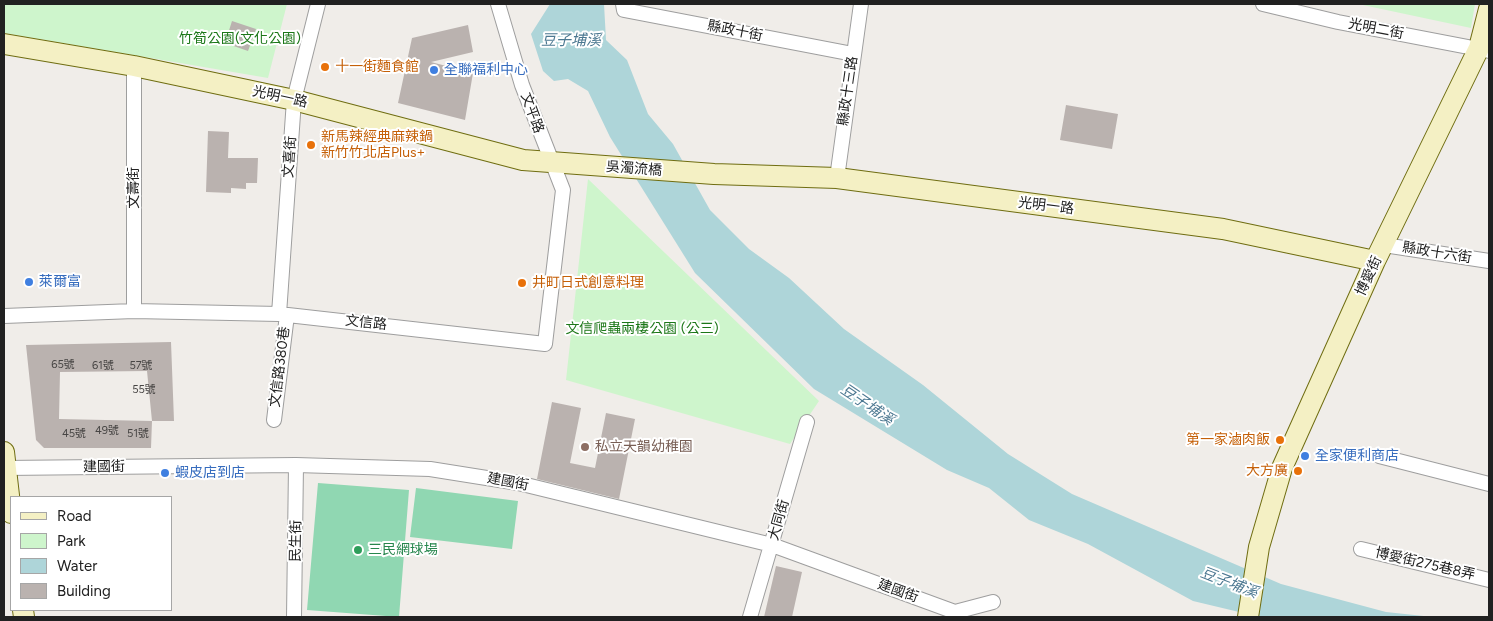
<!DOCTYPE html>
<html>
<head>
<meta charset="utf-8">
<style>
	body { margin:0 }
	#map { position:relative; width:1493px; height:621px; overflow:hidden; background:#f0ede9; font-family:Figtree,sans-serif }
	canvas { display:block }
	.frame { position:absolute; inset:0; border:5px solid #212121; pointer-events:none }
	.legend { position:absolute; left:10px; top:496px; width:162px; height:115px; box-sizing:border-box; background:#fff; border:1px solid #a6a6a6; margin:0; padding:6px 9px; list-style:none; font-size:15px; color:#212121 }
	.legend li { display:flex; align-items:center; gap:10px; height:25px }
	.legend b { width:25px; border:1px solid #a6a6a6 }
</style>
</head>
<body>
<div id="map">
<canvas width="1493" height="621"></canvas>
<div class="frame"></div>
<ul class="legend">
<li><b style="height:6px;background:#f4f0c4"></b>Road</li>
<li><b style="height:14px;background:#cef5cc"></b>Park</li>
<li><b style="height:14px;background:#aed5d9"></b>Water</li>
<li><b style="height:14px;background:#bab2af"></b>Building</li>
</ul>
</div>
<script>
const c = document.querySelector('canvas').getContext('2d');
c.lineJoin = 'round';
function paint(path, color) { c.fillStyle = color; c.fill(path, 'evenodd'); }
const toPath = rows => new Path2D(rows.map(r => 'M' + r).join(''));
function trace(path, color, width, dash) { c.strokeStyle = color; c.lineWidth = width; c.lineCap = dash ? 'butt' : 'round'; c.setLineDash(dash || []); c.stroke(path); }
function label(font, color, halo, rows, align = 'center') {
  c.font = font + ' Figtree,"Noto Sans TC",sans-serif'; c.lineWidth = 4; c.setLineDash([]); c.textBaseline = 'middle'; c.strokeStyle = halo; c.fillStyle = color; for (const [text, x, y, turn = 0] of rows) {
    c.save(); c.translate(x, y); c.rotate((+turn || 0) * Math.PI / 180); c.textAlign = isNaN(turn) ? turn : align; if (halo) c.strokeText(text, 0, 0); c.fillText(text, 0, 0); c.restore();
  }
}
paint(toPath([
	[4,4,287,4,268,78,4,33],
	[1358,4,1475,4,1471,28],
	[588,179,819,401,790,444,566,380]
]), '#cef5cc');
paint(toPath([
	[318,483,409,490,399,617,307,610],
	[416,488,518,501,512,549,410,537]
]), '#90d7b2');
paint(toPath([
	[550,4,604,4,606,40,627,60,648,114,673,144,710,210,749,249,789,278,844,329,923,385,1008,454,1072,494,1281,584,1386,612,1433,617,1260,617,1193,601,1088,544,1029,520,989,488,947,470,814,389,695,273,610,137,588,91,568,79,554,81,543,71,531,34]
]), '#aed5d9');
paint(toPath([
	[232,21,256,29,248,51,225,43],
	[468,25,473,52,431,62,473,73,465,120,398,103,412,38],
	[1066,105,1118,114,1112,149,1060,140],
	[208,131,229,132,228,158,258,158,257,183,246,183,246,189,231,188,231,193,206,192],
	[171,342,174,421,152,421,151,448,44,448,36,440,26,345],
	[147,371,152,421,59,419,60,372],
	[552,402,581,408,570,463,595,468,606,413,635,419,619,499,537,479],
	[776,566,802,572,792,617,764,617]
]), '#bab2af');
const street = toPath([
	[623,4,624,10,853,54],
	[1263,4,1338,22,1489,51],
	[134,66,134,311],
	[837,178,861,4],
	[1384,245,1489,261],
	[279,314,294,100,318,4],
	[4,316,134,311,279,314,545,344,563,190,522,85,498,4],
	[274,420,287,315],
	[1379,456,1489,484],
	[4,468,296,465,430,469,518,483,772,545,955,612,993,602],
	[1361,549,1489,580],
	[294,617,296,465],
	[750,617,807,422]
]);
const secondary = toPath([
	[4,44,134,66,294,100,523,160,714,174,837,178,1223,229,1375,261],
	[4,452,11,513],
	[23,610,24,617],
	[1248,617,1259,547,1282,468,1375,261,1479,48,1489,9]
]);
trace(street, '#9e9e9e', 16);
trace(secondary, '#6f6d11', 22);
trace(street, '#fff', 14);
trace(secondary, '#f4f0c4', 20);
for (const [x, y, r, color] of [
	[325,67,5,"#e8710a"],
	[434,70,5,"#3f7fe0"],
	[311,145,5,"#e8710a"],
	[29,282,5,"#3f7fe0"],
	[522,283,5,"#e8710a"],
	[1280,440,5,"#e8710a"],
	[585,447,5,"#8d6e63"],
	[1305,456,5,"#3f7fe0"],
	[1298,471,5,"#e8710a"],
	[165,473,5,"#3f7fe0"],
	[358,550,5,"#2e9e5b"]
]) { const dot = new Path2D(); dot.arc(x, y, r, 0, 2 * Math.PI); c.fillStyle = color; c.fill(dot); trace(dot, '#fff', 2); }
label('11px', '#474544', null, [
	["65號",63,365],
	["61號",103,366],
	["57號",141,366],
	["55號",144,390],
	["49號",107,431],
	["45號",74,434],
	["51號",138,434]
]);
label('14px', '#212121', '#fff', [
	["光明二街",1376,29,11],
	["縣政十街",735,31,11],
	["縣政十三路",848,91,-82],
	["光明一路",280,97,12],
	["文平路",532,113,70],
	["文喜街",290,157,-86],
	["吳濁流橋",634,169,4],
	["文壽街",134,188,-90],
	["光明一路",1046,206,7],
	["縣政十六街",1437,253,9],
	["博愛街",1369,276,-65],
	["文信路",366,323,6],
	["文信路380巷",280,367,-83],
	["建國街",104,467,-1],
	["建國街",508,482,11],
	["大同街",779,520,-74],
	["民生街",296,541,-89],
	["博愛街275巷8弄",1425,564,13],
	["建國街",898,591,20]
]);
label('14px', '#1c7718', '#fff', [
	["竹筍公園(文化公園)",240,39],
	["文信爬蟲兩棲公園 (公三)",642,329]
]);
label('14px', '#c56008', '#fff', [
	["十一街麵食館",335,67],
	["新馬辣經典麻辣鍋",321,137],
	["新竹竹北店Plus+",321,153],
	["井町日式創意料理",532,283],
	["第一家滷肉飯",1270,440,"right"],
	["大方廣",1288,471,"right"]
], 'left');
label('14px', '#366cbe', '#fff', [
	["全聯福利中心",444,70],
	["萊爾富",39,282],
	["全家便利商店",1315,456],
	["蝦皮店到店",175,473]
], 'left');
label('14px', '#785e54', '#fff', [
	["私立天韻幼稚園",595,447]
], 'left');
label('14px', '#27864d', '#fff', [
	["三民網球場",368,550]
], 'left');
label('italic 15px', '#4c7891', '#fff', [
	["豆子埔溪",571,41],
	["豆子埔溪",867,405,34],
	["豆子埔溪",1229,583,21]
]);
</script>
</body>
</html>
